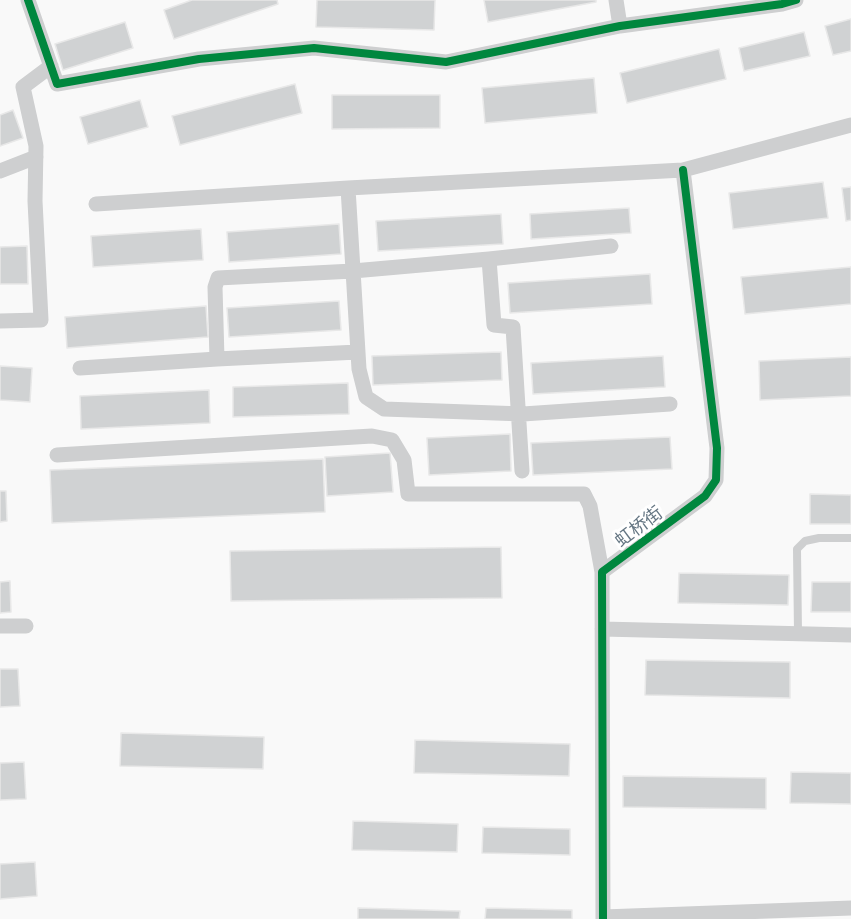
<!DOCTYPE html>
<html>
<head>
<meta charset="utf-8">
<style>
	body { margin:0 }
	canvas { display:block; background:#f9f9f9 }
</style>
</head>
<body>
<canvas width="851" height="919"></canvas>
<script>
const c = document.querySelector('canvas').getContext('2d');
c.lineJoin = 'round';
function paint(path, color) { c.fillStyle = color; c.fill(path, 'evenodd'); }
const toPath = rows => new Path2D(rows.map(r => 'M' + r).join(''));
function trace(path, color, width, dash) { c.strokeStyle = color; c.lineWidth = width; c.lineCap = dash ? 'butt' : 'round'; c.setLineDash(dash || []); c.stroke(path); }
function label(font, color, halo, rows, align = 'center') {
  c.font = font + ' "Public Sans","Noto Sans SC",sans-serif'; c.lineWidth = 6; c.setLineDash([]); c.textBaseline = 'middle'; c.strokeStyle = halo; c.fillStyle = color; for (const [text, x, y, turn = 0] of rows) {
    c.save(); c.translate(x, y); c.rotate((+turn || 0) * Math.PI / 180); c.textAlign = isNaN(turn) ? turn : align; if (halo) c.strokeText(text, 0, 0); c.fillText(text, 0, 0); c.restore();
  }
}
const building = toPath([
	[192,0,277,0,278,4,174,39,164,10,192,0],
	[317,0,435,0,434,30,316,27,317,0],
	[484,0,596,0,596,2,488,22,484,0],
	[851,19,851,51,833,55,825,26,851,19],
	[125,22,133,48,63,70,55,44,125,22],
	[804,32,810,56,744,71,739,48,804,32],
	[719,49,726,79,627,103,620,73,719,49],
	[594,78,597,113,485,123,482,88,594,78],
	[295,84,302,113,180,145,172,116,295,84],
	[332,95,440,95,440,128,332,129,332,95],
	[140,100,148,127,88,144,80,117,140,100],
	[13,110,23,138,0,146,0,115,13,110],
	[823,182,828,218,733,229,729,193,823,182],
	[851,187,851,220,846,221,842,188,851,187],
	[629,208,631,233,531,239,530,214,629,208],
	[501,214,503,244,378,251,376,221,501,214],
	[339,224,341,254,229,262,227,232,339,224],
	[201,229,203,260,93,267,91,236,201,229],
	[27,246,28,284,0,284,0,247,27,246],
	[851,267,851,304,745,314,741,277,851,267],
	[650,274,652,304,510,313,508,283,650,274],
	[339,301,341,330,229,337,227,308,339,301],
	[206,306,208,337,67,348,65,317,206,306],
	[501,352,502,380,373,385,372,356,501,352],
	[663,356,665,387,533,394,531,363,663,356],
	[851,357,851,396,760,400,759,361,851,357],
	[0,366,32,368,30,402,0,400,0,366],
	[348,383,349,414,233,417,233,387,348,383],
	[209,390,210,423,81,429,80,396,209,390],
	[510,434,511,471,429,475,427,438,510,434],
	[670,437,672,469,533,475,531,443,670,437],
	[390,453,393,492,327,496,325,457,390,453],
	[323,459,325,512,52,523,50,470,323,459],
	[0,491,6,491,7,521,0,522,0,491],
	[810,494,851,495,851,524,810,524,810,494],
	[501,547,502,598,231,601,230,551,501,547],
	[679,573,789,575,788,605,678,603,679,573],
	[10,581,11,612,0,613,0,582,10,581],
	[812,582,851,582,851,612,811,612,812,582],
	[646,660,790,662,790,698,645,695,646,660],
	[0,669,18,669,20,706,0,707,0,669],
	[121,733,264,737,263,769,120,766,121,733],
	[415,740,570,744,569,776,414,773,415,740],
	[24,762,26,799,0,800,0,763,24,762],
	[791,772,851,773,851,804,790,803,791,772],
	[623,776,766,778,766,809,623,807,623,776],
	[353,821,458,824,457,852,352,850,353,821],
	[483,827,570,829,570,855,482,853,483,827],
	[35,862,37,896,0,899,0,864,35,862],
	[358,908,460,911,459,919,358,919,358,908],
	[486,908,572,910,572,919,485,919,486,908]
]);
paint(building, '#d0d2d3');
trace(building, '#e8e8e8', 1.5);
trace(toPath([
	[798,634,797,549,805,541,819,538,851,538]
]), '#cecfd0', 8);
trace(toPath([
	[28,0,57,84,199,59,314,48,446,62,620,26,782,4,796,0],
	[616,0,620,26],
	[0,171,36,157],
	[348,188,359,369,366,397,384,409,523,414,670,404],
	[96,204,348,188,683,170,851,125],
	[489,259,494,325,513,327,522,471],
	[0,321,41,320,35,201,36,146,23,87,51,66],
	[217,359,215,287,218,278,353,271,489,259,611,246],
	[80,368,217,359,358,352],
	[57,455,372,436,392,440,404,460,408,494,584,494,590,506,602,572],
	[0,626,26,626],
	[602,629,851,635],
	[603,917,851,908],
	[603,919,602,572,705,496,716,480,717,448,683,170]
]), '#cecfd0', 15);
trace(toPath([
	[28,0,57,84,199,59,314,48,446,62,620,26,782,4,796,0],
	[603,919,602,572,705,496,716,480,717,448,683,170]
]), '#00873e', 8);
label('18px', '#657683', '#fff', [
	["虹桥街",639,527,-37]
]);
</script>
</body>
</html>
